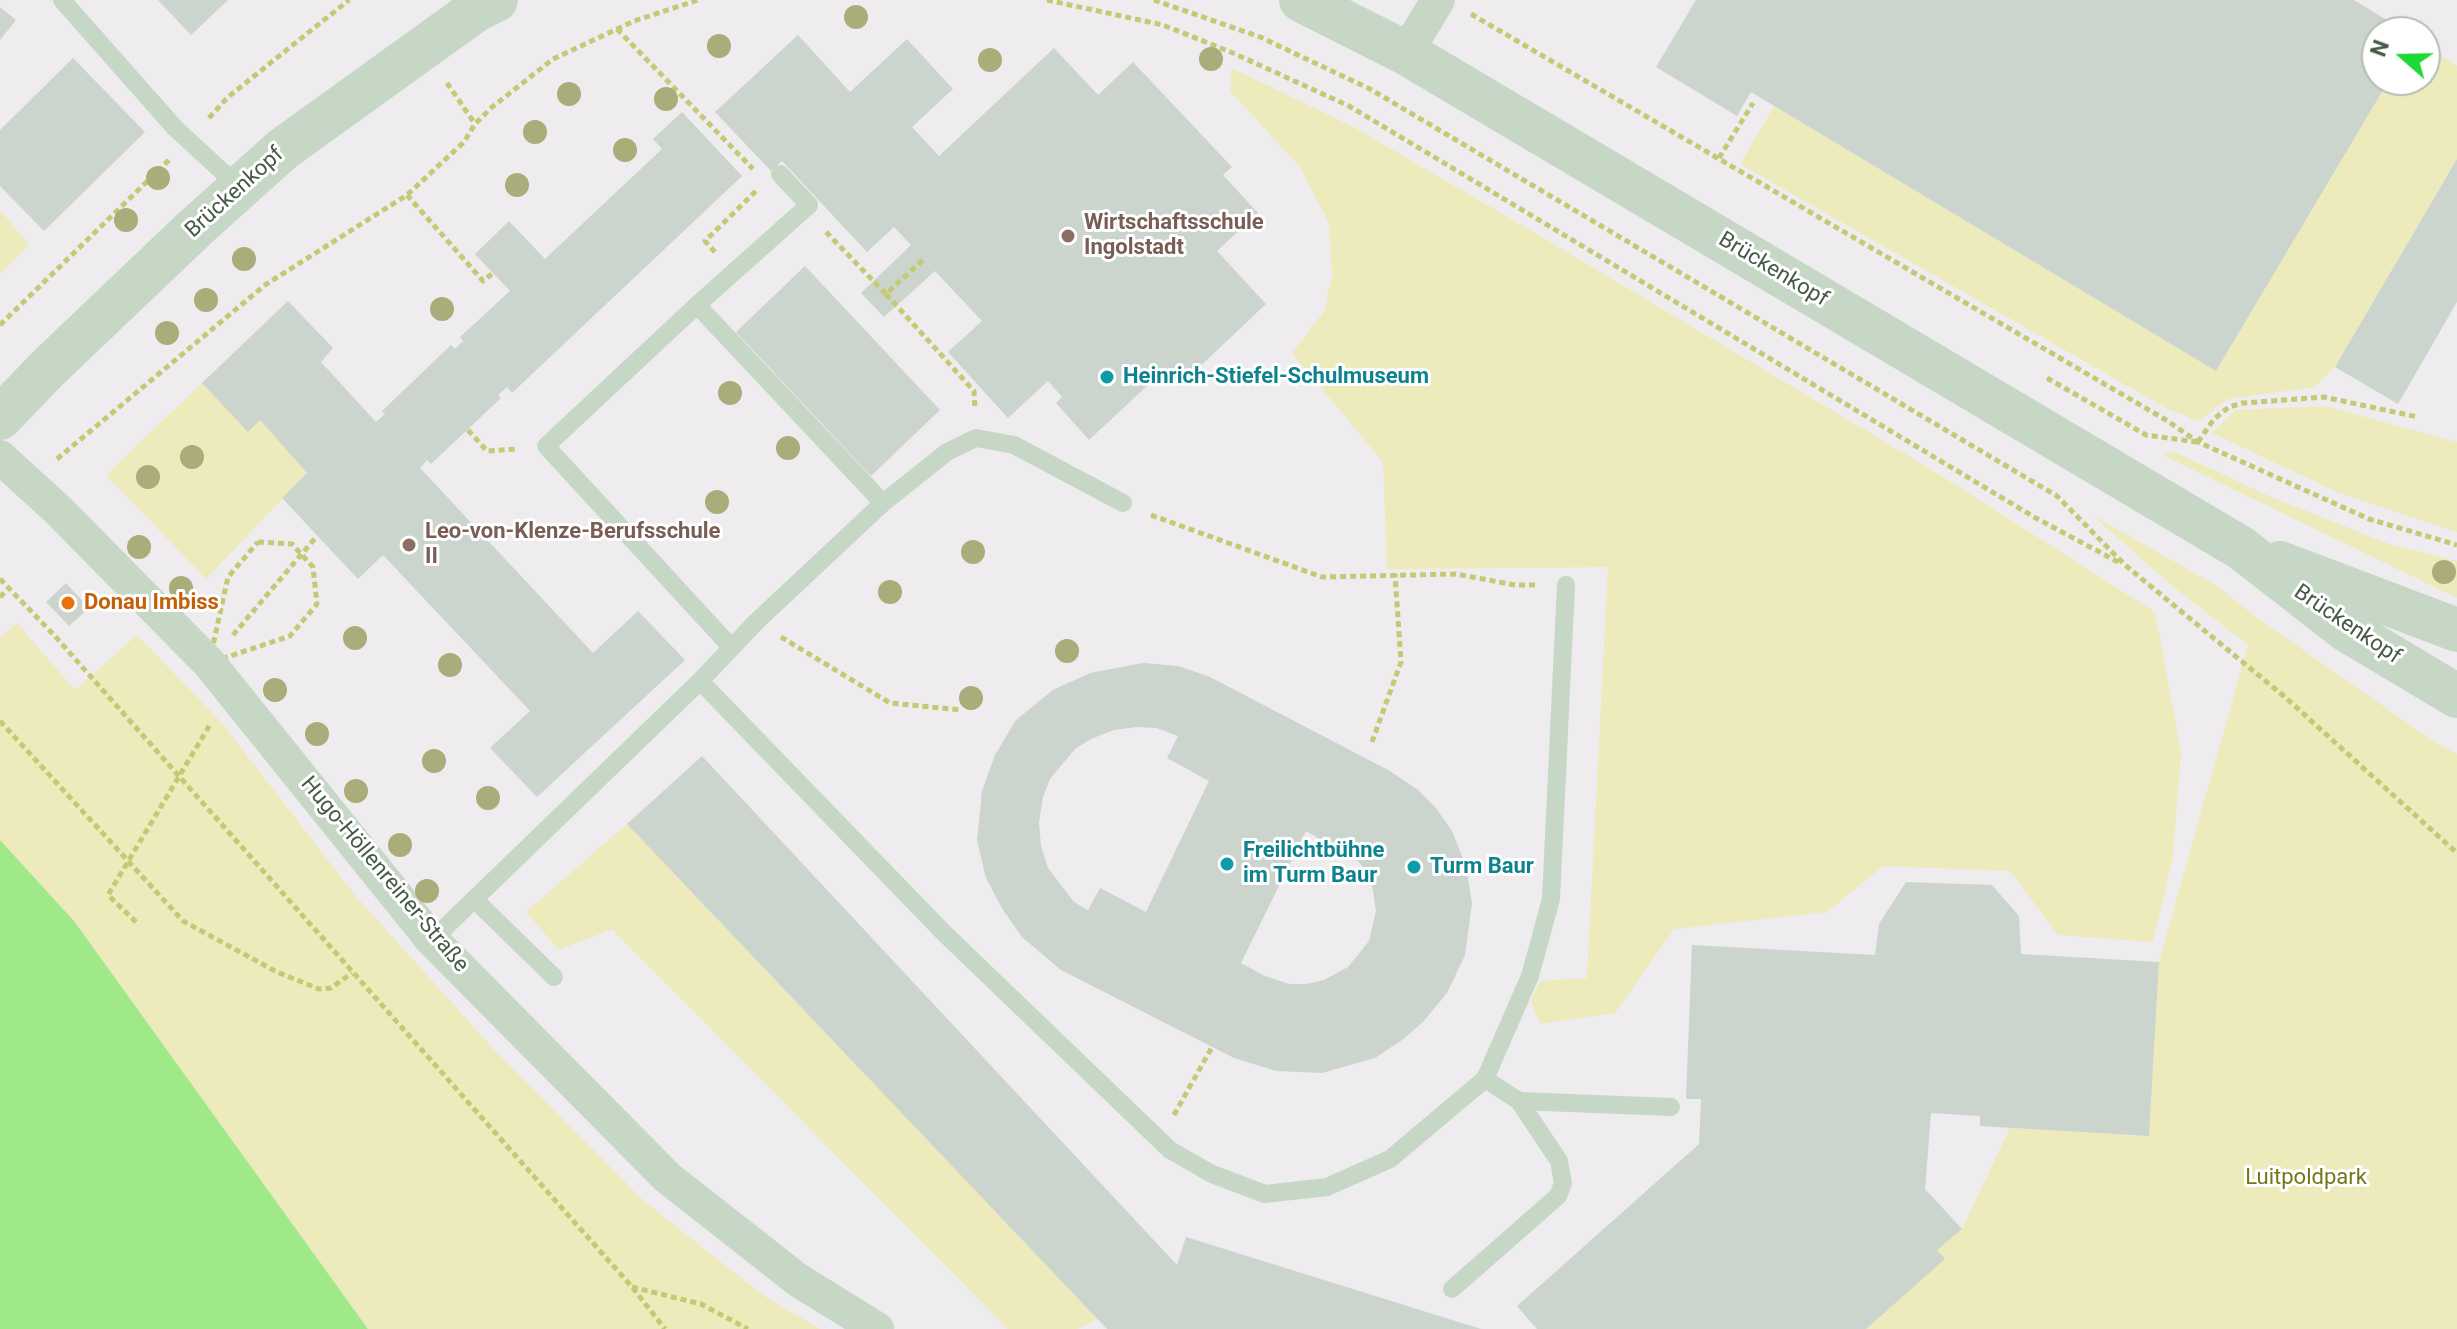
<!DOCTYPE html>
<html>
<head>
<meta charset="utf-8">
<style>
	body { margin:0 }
	#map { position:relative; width:2457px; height:1329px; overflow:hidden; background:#eeecef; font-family:Roboto,sans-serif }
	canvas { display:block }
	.north { position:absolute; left:2361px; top:16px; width:80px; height:80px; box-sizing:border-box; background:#fff; border:2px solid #b5bdb5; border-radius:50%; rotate:290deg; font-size:22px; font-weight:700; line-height:32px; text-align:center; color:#455946 }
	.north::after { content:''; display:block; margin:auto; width:28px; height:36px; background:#1ed835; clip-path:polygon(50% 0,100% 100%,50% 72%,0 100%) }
</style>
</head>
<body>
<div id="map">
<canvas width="2457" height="1329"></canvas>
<div class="north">N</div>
</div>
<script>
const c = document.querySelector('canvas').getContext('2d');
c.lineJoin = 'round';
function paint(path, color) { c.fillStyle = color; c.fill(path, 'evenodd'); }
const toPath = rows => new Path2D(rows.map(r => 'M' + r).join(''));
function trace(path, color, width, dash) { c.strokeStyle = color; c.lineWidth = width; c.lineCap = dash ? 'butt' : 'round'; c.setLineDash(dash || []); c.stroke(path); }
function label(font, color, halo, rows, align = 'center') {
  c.font = font + ' Roboto,sans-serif'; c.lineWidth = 6; c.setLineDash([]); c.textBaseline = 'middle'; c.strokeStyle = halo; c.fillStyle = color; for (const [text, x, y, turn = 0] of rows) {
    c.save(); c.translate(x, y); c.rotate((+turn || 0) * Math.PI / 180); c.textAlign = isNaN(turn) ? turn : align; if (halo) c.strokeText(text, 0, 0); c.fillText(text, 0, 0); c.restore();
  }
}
paint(toPath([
	[2425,44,2457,66,2457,159,2335,367,2314,387,2228,399,2198,421,2166,408,1740,164,1774,106,2216,371,2389,80,2425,80],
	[1232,68,1355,128,1530,230,1932,470,2155,612,2181,752,2173,856,2153,942,2058,935,2010,871,1883,866,1827,912,1674,929,1615,1013,1540,1024,1531,1001,1540,981,1587,978,1608,567,1387,569,1383,462,1292,353,1325,310,1332,274,1329,223,1300,167,1230,91],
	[0,210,29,245,0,274],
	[202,383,248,431,260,420,307,473,206,579,106,475],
	[2325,406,2457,442,2457,532,2337,492,2212,433,2235,410],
	[2173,451,2269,496,2389,544,2457,561,2457,598,2163,455],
	[2092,515,2214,584,2256,617,2430,739,2457,754,2457,1329,1866,1329,1944,1259,1937,1250,1962,1229,2010,1128,2149,1136,2159,962,2248,645,2171,585],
	[17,623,75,690,137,635,222,723,354,894,497,1053,645,1202,764,1296,820,1329,368,1329,74,921,0,840,0,638],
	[627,824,1098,1319,1077,1329,1008,1329,612,929,559,950,526,912]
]), '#edeabb');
paint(toPath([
	[0,840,74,921,368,1329,0,1329]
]), '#9fe989');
paint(toPath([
	[158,0,228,0,191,35],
	[1696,0,2354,0,2406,32,2377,32,2377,80,2389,80,2216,371,1751,92,1737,116,1656,67],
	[0,7,16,20,0,40],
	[798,35,850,92,907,39,953,89,912,127,939,156,1054,48,1098,95,1133,62,1232,167,1223,175,1258,213,1217,251,1266,304,1178,387,1163,371,1089,440,1056,403,1062,397,1048,381,1008,418,948,352,982,321,935,271,884,317,861,293,911,245,894,227,867,252,782,161,771,171,715,112],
	[73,58,145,132,44,231,0,186,0,130],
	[682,112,742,176,512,393,507,387,498,395,501,398,431,464,427,460,420,468,593,653,638,611,685,660,537,797,490,748,530,711,383,555,358,579,282,498,307,473,260,420,248,432,202,383,288,301,333,348,321,362,376,422,385,414,382,411,451,345,455,349,463,341,460,337,510,291,475,254,509,221,545,259,662,149,653,139],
	[2457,159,2457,302,2398,404,2335,367],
	[805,266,940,410,871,476,736,332],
	[66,583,89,608,69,626,46,602],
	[1143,663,1178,666,1210,677,1388,770,1417,789,1436,808,1452,831,1466,866,1472,903,1465,955,1447,993,1423,1022,1402,1040,1375,1058,1322,1073,1276,1071,1234,1058,1061,970,1022,937,1003,910,986,878,977,841,982,791,995,755,1016,720,1053,690,1090,673],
	[1136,727,1157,728,1178,736,1167,758,1209,781,1146,912,1100,888,1088,910,1074,902,1048,868,1041,846,1039,822,1043,797,1050,779,1075,749,1091,739,1114,730],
	[1306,831,1359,862,1371,878,1376,911,1369,941,1348,967,1324,980,1306,984,1289,984,1265,976,1241,963],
	[702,756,1177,1265,1186,1237,1481,1329,1107,1329,627,824],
	[1906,882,1992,885,2019,916,2021,954,2159,962,2149,1136,1980,1126,1980,1116,1931,1113,1925,1189,1962,1229,1937,1250,1945,1259,1866,1329,1537,1329,1517,1306,1699,1144,1701,1099,1686,1099,1692,945,1875,955,1879,924]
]), '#cbd4cd');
trace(toPath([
	[1047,0,1163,25,1233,53,1349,106,2034,517,2120,563],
	[1154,0,1260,37,1370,89,2057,496,2125,565,2285,697,2457,853],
	[1471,14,2166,420,2198,442,2369,519,2457,545],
	[617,29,753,169],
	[447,83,475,124],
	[209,118,228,97,349,0],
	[1719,158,1753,103],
	[407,195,483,281,493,273],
	[826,232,886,294,924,259],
	[715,252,705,241,756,191],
	[886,294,974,391,975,409],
	[0,325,169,160],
	[2047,378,2146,435,2197,442],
	[468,430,487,451,517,449],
	[2198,442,2214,419,2229,407,2243,403,2324,397,2418,417],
	[57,459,265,285,407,195,464,142,475,124,491,108,553,59,634,21,698,0],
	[1151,515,1322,577,1456,574,1515,585,1537,585],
	[258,542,292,544,313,567,317,604,290,636,209,663,228,577,258,542],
	[0,579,53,634,632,1287,665,1329],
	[0,597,9,588],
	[233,635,317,536],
	[781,637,890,703,962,710],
	[0,721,183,921,277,972,319,989,331,988,352,973],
	[1372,742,1401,662,1395,574],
	[136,922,108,895,211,723],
	[1174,1115,1212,1047],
	[632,1287,701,1304,748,1329]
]), '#c4c974', 5, [6, 4]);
trace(toPath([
	[62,0,175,128,239,187],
	[697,305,809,205,780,174],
	[731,647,546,446,697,305,883,503],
	[700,681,944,933,1170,1150,1212,1174,1265,1194,1327,1187,1390,1159,1485,1079,1519,1101,1671,1107],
	[474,899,554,977],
	[432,940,700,681,756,622,883,503,947,452,976,438,1014,445,1123,503],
	[1485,1079,1530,976,1551,899,1566,585],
	[1452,1289,1558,1196,1563,1183,1559,1161,1519,1101]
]), '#c6d7c6', 18);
trace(toPath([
	[1406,53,1438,0],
	[0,457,58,510,209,663,432,940,668,1178,798,1280,877,1329]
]), '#c6d7c6', 34);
trace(toPath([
	[1301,0,1406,53,2241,548,2345,629,2457,696],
	[0,418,47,369,195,228,283,149,476,10,496,0],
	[2280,563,2457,630]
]), '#c6d7c6', 44);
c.fillStyle = '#aaac79';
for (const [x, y] of [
	[856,17],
	[719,46],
	[1211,59],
	[990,60],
	[569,94],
	[666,99],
	[535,132],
	[625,150],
	[158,178],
	[517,185],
	[126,220],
	[244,259],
	[206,300],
	[442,309],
	[167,333],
	[730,393],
	[788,448],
	[192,457],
	[148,477],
	[717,502],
	[139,547],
	[973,552],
	[2444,572],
	[181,588],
	[890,592],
	[355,638],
	[1067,651],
	[450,665],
	[275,690],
	[971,698],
	[317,734],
	[434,761],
	[356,791],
	[488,798],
	[400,845],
	[427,891]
]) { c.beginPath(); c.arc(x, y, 12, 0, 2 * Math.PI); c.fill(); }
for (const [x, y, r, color] of [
	[1068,236,8,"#8d6e63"],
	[1107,377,8,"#0f9aa8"],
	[409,545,8,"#8d6e63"],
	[68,603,8,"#e8710a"],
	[1227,864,8,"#0f9aa8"],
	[1414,867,8,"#0f9aa8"]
]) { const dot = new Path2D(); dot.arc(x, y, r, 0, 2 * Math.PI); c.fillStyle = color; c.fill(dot); trace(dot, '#fff', 3); }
label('22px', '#455946', '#fff', [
	["Brückenkopf",235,193,-42],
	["Brückenkopf",1773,270,31],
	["Brückenkopf",2347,625,34],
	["Hugo-Höllenreiner-Straße",384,875,50]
]);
label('bold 22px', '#785e54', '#fff', [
	["Wirtschaftsschule",1084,223],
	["Ingolstadt",1084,248],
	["Leo-von-Klenze-Berufsschule",425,532],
	["II",425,557]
], 'left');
label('bold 22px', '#0d838f', '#fff', [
	["Heinrich-Stiefel-Schulmuseum",1123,377],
	["Freilichtbühne",1243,851],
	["im Turm Baur",1243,876],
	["Turm Baur",1430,867]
], 'left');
label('bold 22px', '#c56008', '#fff', [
	["Donau Imbiss",84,603]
], 'left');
label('22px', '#727819', '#fff', [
	["Luitpoldpark",2306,1178]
]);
</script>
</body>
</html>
